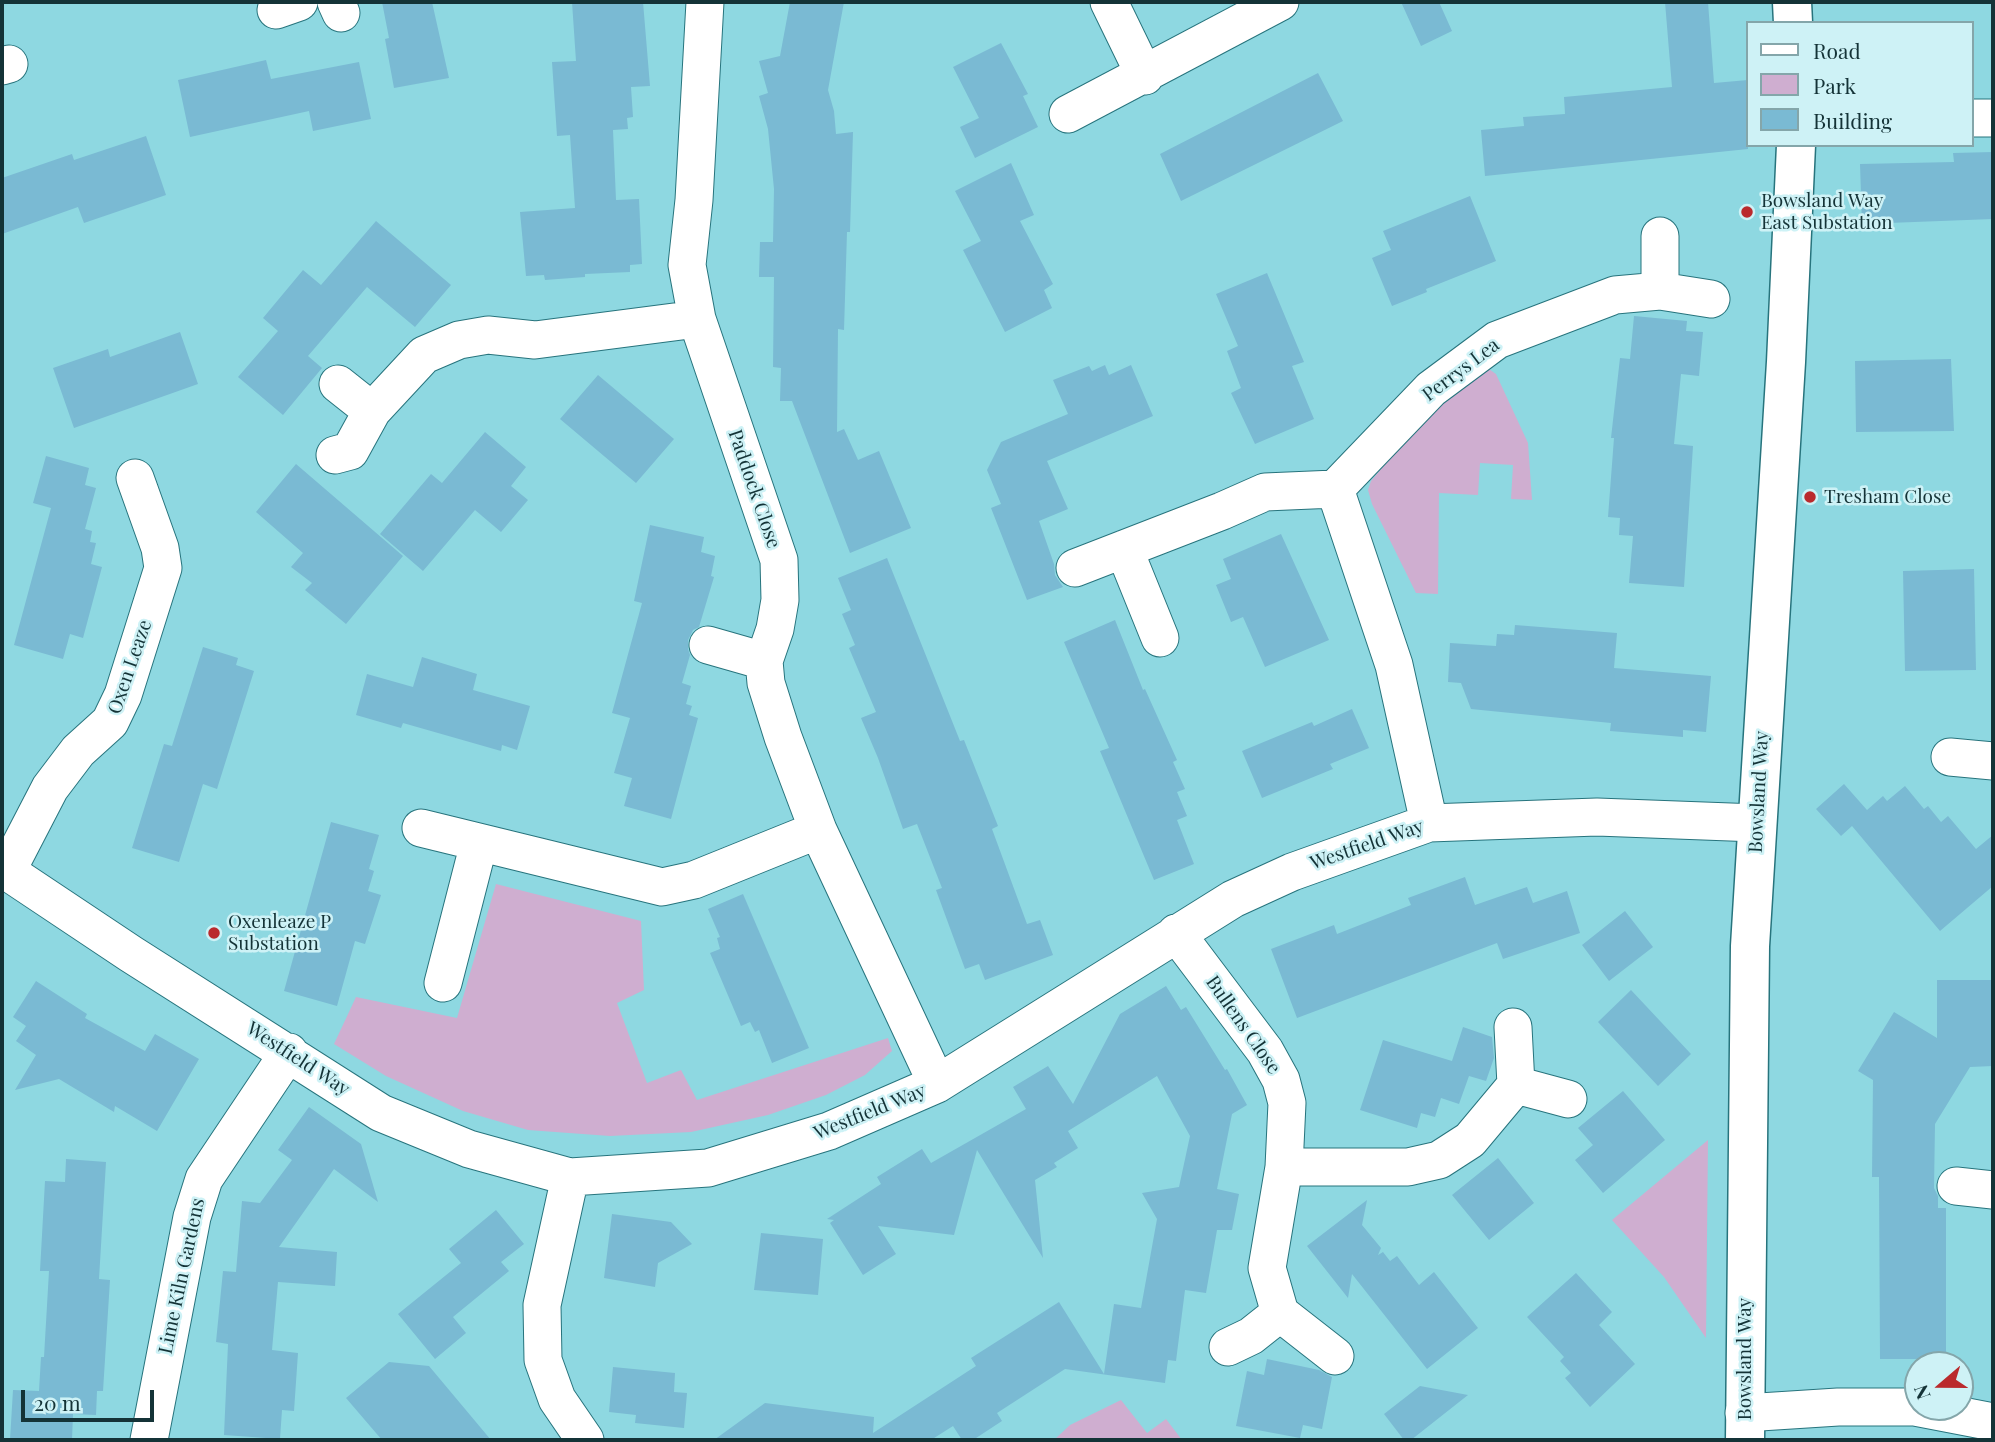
<!DOCTYPE html>
<html>
<head>
<meta charset="utf-8">
<style>
	body { margin:0 }
	#map { position:relative; width:1995px; height:1442px; overflow:hidden; background:#8ed8e1; font-family:"Playfair Display",serif }
	canvas { display:block }
	.frame { position:absolute; inset:0; border:4px solid #143337; pointer-events:none }
	.legend { position:absolute; left:1746px; top:21px; width:228px; height:126px; box-sizing:border-box; background:#cef2f6; border:2px solid #84a6aa; margin:0; padding:9px 12px; list-style:none; font-size:21px; color:#143337 }
	.legend li { display:flex; align-items:center; gap:14px; height:35px }
	.legend b { width:35px; border:2px solid #84a6aa }
	.north { position:absolute; left:1904px; top:1351px; width:70px; height:70px; box-sizing:border-box; background:#cef2f6; border:2px solid #84a6aa; border-radius:50%; rotate:250deg; font-size:19px; font-weight:700; line-height:28px; text-align:center; color:#143337 }
	.north::after { content:''; display:block; margin:auto; width:24px; height:32px; background:#ba2a2d; clip-path:polygon(50% 0,100% 100%,50% 72%,0 100%) }
	.scale { position:absolute; left:21px; top:1390px; width:133px; height:32px; box-sizing:border-box; border:4px solid #143337; border-top:0; padding-left:9px; font-size:21px; line-height:24px; white-space:nowrap; color:#143337; -webkit-text-stroke:5px #cef2f6; paint-order:stroke }
</style>
</head>
<body>
<div id="map">
<canvas width="1995" height="1442"></canvas>
<div class="frame"></div>
<ul class="legend">
<li><b style="height:9px;background:#fff"></b>Road</li>
<li><b style="height:19px;background:#cfaed0"></b>Park</li>
<li><b style="height:19px;background:#7abad3"></b>Building</li>
</ul>
<div class="north">N</div>
<div class="scale">20 m</div>
</div>
<script>
const c = document.querySelector('canvas').getContext('2d');
c.lineJoin = 'round';
function paint(path, color) { c.fillStyle = color; c.fill(path, 'evenodd'); }
const toPath = rows => new Path2D(rows.map(r => 'M' + r).join(''));
function trace(path, color, width, dash) { c.strokeStyle = color; c.lineWidth = width; c.lineCap = dash ? 'butt' : 'round'; c.setLineDash(dash || []); c.stroke(path); }
function label(font, color, halo, rows, align = 'center') {
  c.font = font + ' "Playfair Display",serif'; c.lineWidth = 5; c.setLineDash([]); c.textBaseline = 'middle'; c.strokeStyle = halo; c.fillStyle = color; for (const [text, x, y, turn = 0] of rows) {
    c.save(); c.translate(x, y); c.rotate((+turn || 0) * Math.PI / 180); c.textAlign = isNaN(turn) ? turn : align; if (halo) c.strokeText(text, 0, 0); c.fillText(text, 0, 0); c.restore();
  }
}
paint(toPath([
	[1486,367,1496,374,1528,443,1532,500,1511,499,1513,465,1480,463,1478,495,1439,493,1438,594,1416,593,1372,504,1368,490,1371,481,1419,423],
	[496,884,641,921,644,990,617,1003,647,1083,681,1070,697,1100,888,1038,892,1051,865,1075,826,1095,768,1115,691,1132,610,1136,528,1130,463,1111,386,1076,334,1044,356,997,457,1018],
	[1708,1140,1706,1338,1664,1277,1612,1220],
	[1121,1400,1147,1433,1166,1419,1182,1440,1054,1440,1070,1425]
]), '#cfaed0');
paint(toPath([
	[382,2,432,2,449,78,394,88,385,39,389,38],
	[572,2,643,2,650,86,631,87,633,117,627,118,628,129,613,130,616,200,639,199,642,264,630,265,630,272,585,274,585,277,545,280,544,275,526,276,520,212,575,208,570,135,557,136,552,62,576,61],
	[790,2,844,2,828,90,834,111,836,134,853,132,850,232,847,232,844,330,838,329,837,432,844,429,858,460,879,451,911,528,850,553,792,401,780,401,781,368,773,367,774,277,759,277,760,242,773,242,774,189,768,129,759,96,768,93,759,61,780,56],
	[1401,2,1439,2,1452,31,1421,46],
	[1665,2,1708,2,1714,83,1748,80,1748,149,1485,176,1481,130,1524,126,1523,117,1565,114,1564,97,1672,87],
	[1001,43,1028,94,1023,96,1038,127,975,158,960,127,979,118,953,67],
	[266,60,271,79,359,62,371,119,313,131,309,111,190,137,178,80],
	[1318,73,1343,121,1181,201,1160,154],
	[146,136,166,195,84,223,78,207,2,234,2,178,72,154,74,160],
	[1993,152,1993,219,1862,224,1860,164,1954,162,1953,153],
	[1011,163,1034,215,1020,221,1053,284,1044,290,1052,308,1005,332,963,250,981,241,955,191],
	[1470,196,1496,261,1426,289,1427,292,1392,306,1372,258,1391,250,1383,231],
	[376,221,451,285,415,327,367,287,308,356,322,368,283,415,238,377,278,331,263,318,303,270,321,285],
	[1267,273,1304,362,1292,366,1314,419,1255,444,1231,393,1241,388,1227,351,1238,346,1216,294],
	[1634,316,1687,321,1686,331,1703,332,1699,376,1681,374,1674,444,1693,446,1684,587,1629,583,1633,536,1619,535,1620,518,1608,517,1614,438,1611,438,1620,358,1630,359],
	[180,332,198,384,74,428,53,368,108,349,110,357],
	[1951,359,1954,431,1856,432,1855,361],
	[1105,365,1109,375,1131,365,1153,416,1047,461,1068,509,1039,521,1054,564,1055,575,1063,587,1027,600,991,508,1001,504,987,470,1001,442,1068,414,1053,380,1089,366,1092,371],
	[598,375,674,439,636,483,560,419],
	[485,432,526,467,511,486,528,500,501,532,475,510,423,571,380,534,431,474,442,483],
	[46,456,89,468,85,485,96,488,85,529,92,531,90,542,96,543,91,564,102,567,83,638,70,634,63,659,14,645,51,508,33,503],
	[296,464,403,556,346,624,305,590,312,583,291,567,303,553,256,512],
	[650,525,704,537,701,552,715,556,711,576,714,577,699,627,693,630,688,640,688,649,690,655,682,683,691,686,686,704,692,706,689,715,698,718,671,819,624,806,632,778,614,773,630,718,612,713,642,603,634,601],
	[1281,534,1329,640,1265,667,1243,617,1231,622,1216,585,1231,579,1223,559],
	[887,558,960,741,964,740,998,826,992,829,1027,924,1040,920,1053,955,985,980,979,964,965,969,936,890,942,888,917,824,903,829,878,758,861,718,876,712,849,648,855,645,842,614,851,610,838,578],
	[1974,569,1976,670,1905,671,1903,571],
	[1115,620,1143,690,1145,689,1177,760,1173,762,1185,789,1177,792,1187,816,1177,820,1194,864,1154,880,1100,751,1109,748,1064,642],
	[1515,625,1617,633,1614,668,1711,676,1706,732,1683,730,1683,737,1610,731,1611,723,1471,709,1461,683,1448,682,1450,643,1496,646,1497,634,1514,635],
	[203,647,238,658,236,665,254,671,217,789,203,784,179,862,132,848,164,744,172,746],
	[422,657,477,674,473,690,530,706,517,750,502,745,501,751,403,723,401,728,356,715,367,674,413,687],
	[1352,709,1369,748,1330,764,1333,769,1262,798,1242,751,1312,722,1314,726],
	[1844,784,1867,810,1883,796,1887,801,1905,786,1924,809,1928,806,1941,822,1948,816,1976,849,1993,835,1993,886,1940,931,1852,826,1841,836,1816,809],
	[331,822,379,835,369,869,374,871,368,891,381,895,365,944,355,941,337,1006,284,991],
	[1465,877,1475,905,1527,887,1533,903,1567,891,1580,933,1503,959,1497,943,1297,1018,1271,949,1334,925,1337,934,1411,905,1408,898],
	[743,894,809,1048,772,1063,759,1030,755,1032,750,1022,741,1026,710,953,720,949,717,938,720,937,708,909],
	[1625,911,1653,947,1609,981,1582,945],
	[1937,980,1993,980,1993,1066,1970,1067,1935,1124,1934,1188,1938,1196,1938,1208,1946,1208,1946,1359,1880,1359,1879,1177,1872,1177,1873,1080,1858,1071,1894,1012,1937,1038],
	[36,981,87,1014,85,1018,145,1051,155,1034,199,1059,157,1131,115,1106,114,1112,59,1079,15,1090,36,1055,16,1041,26,1026,13,1017],
	[1166,986,1181,1010,1186,1007,1225,1070,1227,1069,1247,1105,1232,1114,1217,1189,1239,1194,1232,1230,1217,1230,1206,1293,1185,1290,1176,1361,1168,1360,1165,1383,1065,1369,997,1413,1002,1421,973,1440,962,1440,953,1426,931,1440,714,1440,765,1403,874,1417,873,1433,976,1366,971,1358,1059,1302,1104,1374,1114,1304,1141,1308,1157,1219,1142,1193,1179,1187,1190,1136,1157,1076,1068,1131,1078,1148,1054,1163,1057,1167,1035,1180,1043,1258,977,1150,954,1235,878,1226,896,1254,863,1275,830,1223,834,1220,827,1219,881,1184,877,1177,922,1149,931,1163,1026,1109,1013,1087,1048,1066,1073,1104,1120,1014],
	[1631,990,1691,1054,1658,1086,1598,1022],
	[1463,1027,1492,1037,1494,1058,1486,1081,1469,1076,1459,1104,1441,1098,1435,1117,1421,1113,1417,1128,1360,1110,1383,1040,1452,1061],
	[1623,1091,1665,1140,1603,1193,1575,1160,1593,1145,1578,1128],
	[309,1107,361,1144,378,1202,334,1169,279,1247,337,1252,335,1286,278,1282,272,1350,298,1353,294,1411,282,1410,280,1439,224,1435,228,1344,216,1342,223,1271,236,1272,242,1201,260,1203,292,1160,278,1150],
	[1498,1158,1534,1203,1489,1240,1452,1195],
	[66,1159,106,1162,99,1279,110,1280,103,1391,97,1391,96,1415,73,1414,72,1440,10,1440,13,1390,39,1391,41,1357,44,1357,49,1271,40,1271,45,1181,65,1182],
	[1367,1200,1362,1225,1381,1248,1378,1255,1383,1252,1390,1261,1397,1256,1419,1285,1434,1272,1478,1328,1427,1369,1352,1274,1348,1298,1307,1246],
	[496,1210,524,1244,501,1262,509,1271,453,1317,466,1333,435,1359,398,1314,461,1263,449,1249],
	[612,1214,671,1222,692,1244,658,1263,655,1287,604,1278],
	[761,1233,823,1239,818,1295,754,1290],
	[1576,1273,1612,1312,1599,1325,1635,1364,1590,1407,1565,1378,1571,1373,1560,1361,1564,1357,1527,1317],
	[1267,1359,1319,1370,1332,1377,1322,1429,1303,1425,1300,1438,1236,1426,1247,1371,1264,1375],
	[389,1362,429,1366,491,1440,382,1440,346,1398],
	[613,1367,675,1373,674,1392,687,1393,684,1428,635,1423,636,1415,609,1412],
	[1420,1386,1468,1395,1411,1440,1404,1440,1384,1414]
]), '#7abad3');
const minor = toPath([
	[336,2,341,13],
	[705,2,694,200,687,265,697,319,779,560,780,600,775,629,764,661,766,683,783,737,818,830,937,1084],
	[1109,2,1145,76],
	[276,10,299,2],
	[2,66,9,64],
	[1068,114,1280,2],
	[1972,118,1993,118],
	[1660,291,1660,236],
	[338,384,372,411],
	[335,455,350,451,372,411,424,355,459,340,488,335,535,340,697,319],
	[1335,489,1394,665,1429,823],
	[1124,549,1160,638],
	[1075,568,1222,511,1265,492,1335,489,1431,389,1497,340,1615,295,1660,291,1711,299],
	[708,645,764,661],
	[1950,757,1993,761],
	[421,828,662,887,694,880,818,830],
	[2,868,131,954,381,1113,469,1149,570,1177,708,1168,829,1131,937,1084,1233,899,1292,872,1429,823,1597,817,1757,823],
	[7,871,50,788,78,751,110,722,123,695,163,568,160,548,135,478],
	[1176,933,1265,1051,1281,1080,1287,1103,1284,1167,1267,1268,1280,1313,1335,1356],
	[443,983,479,843],
	[1513,1027,1516,1085,1568,1099],
	[1284,1167,1408,1167,1439,1160,1470,1140,1516,1085],
	[570,1177,542,1305,543,1360,557,1399,585,1440],
	[1956,1186,1993,1190],
	[1228,1347,1251,1336,1280,1313],
	[1744,1413,1838,1407,1915,1407,1993,1422],
	[149,1440,192,1217,204,1179,289,1052]
]);
const tertiary = toPath([
	[1792,2,1793,23],
	[1745,1440,1750,946,1786,362,1796,145]
]);
trace(minor, '#27747d', 39);
trace(tertiary, '#27747d', 41);
trace(minor, '#fff', 37);
trace(tertiary, '#fff', 38);
for (const [x, y, r, color] of [
	[1747,212,7,"#ba2a2d"],
	[1810,497,7,"#ba2a2d"],
	[214,933,7,"#ba2a2d"]
]) { const dot = new Path2D(); dot.arc(x, y, r, 0, 2 * Math.PI); c.fillStyle = color; c.fill(dot); trace(dot, '#cef2f6', 2.5); }
label('19px', '#143337', '#cef2f6', [
	["Bowsland Way",1761,201],
	["East Substation",1761,223],
	["Tresham Close",1824,497],
	["Oxenleaze P",228,922],
	["Substation",228,944]
], 'left');
label('19px', '#143337', '#cef2f6', [
	["Perrys Lea",1461,370,-37],
	["Paddock Close",754,489,71],
	["Oxen Leaze",130,667,-71],
	["Bowsland Way",1759,792,-87],
	["Westfield Way",1367,845,-19],
	["Bullens Close",1243,1025,55],
	["Westfield Way",298,1059,33],
	["Westfield Way",870,1112,-22],
	["Lime Kiln Gardens",182,1276,-78],
	["Bowsland Way",1745,1359,-90]
]);
</script>
</body>
</html>
